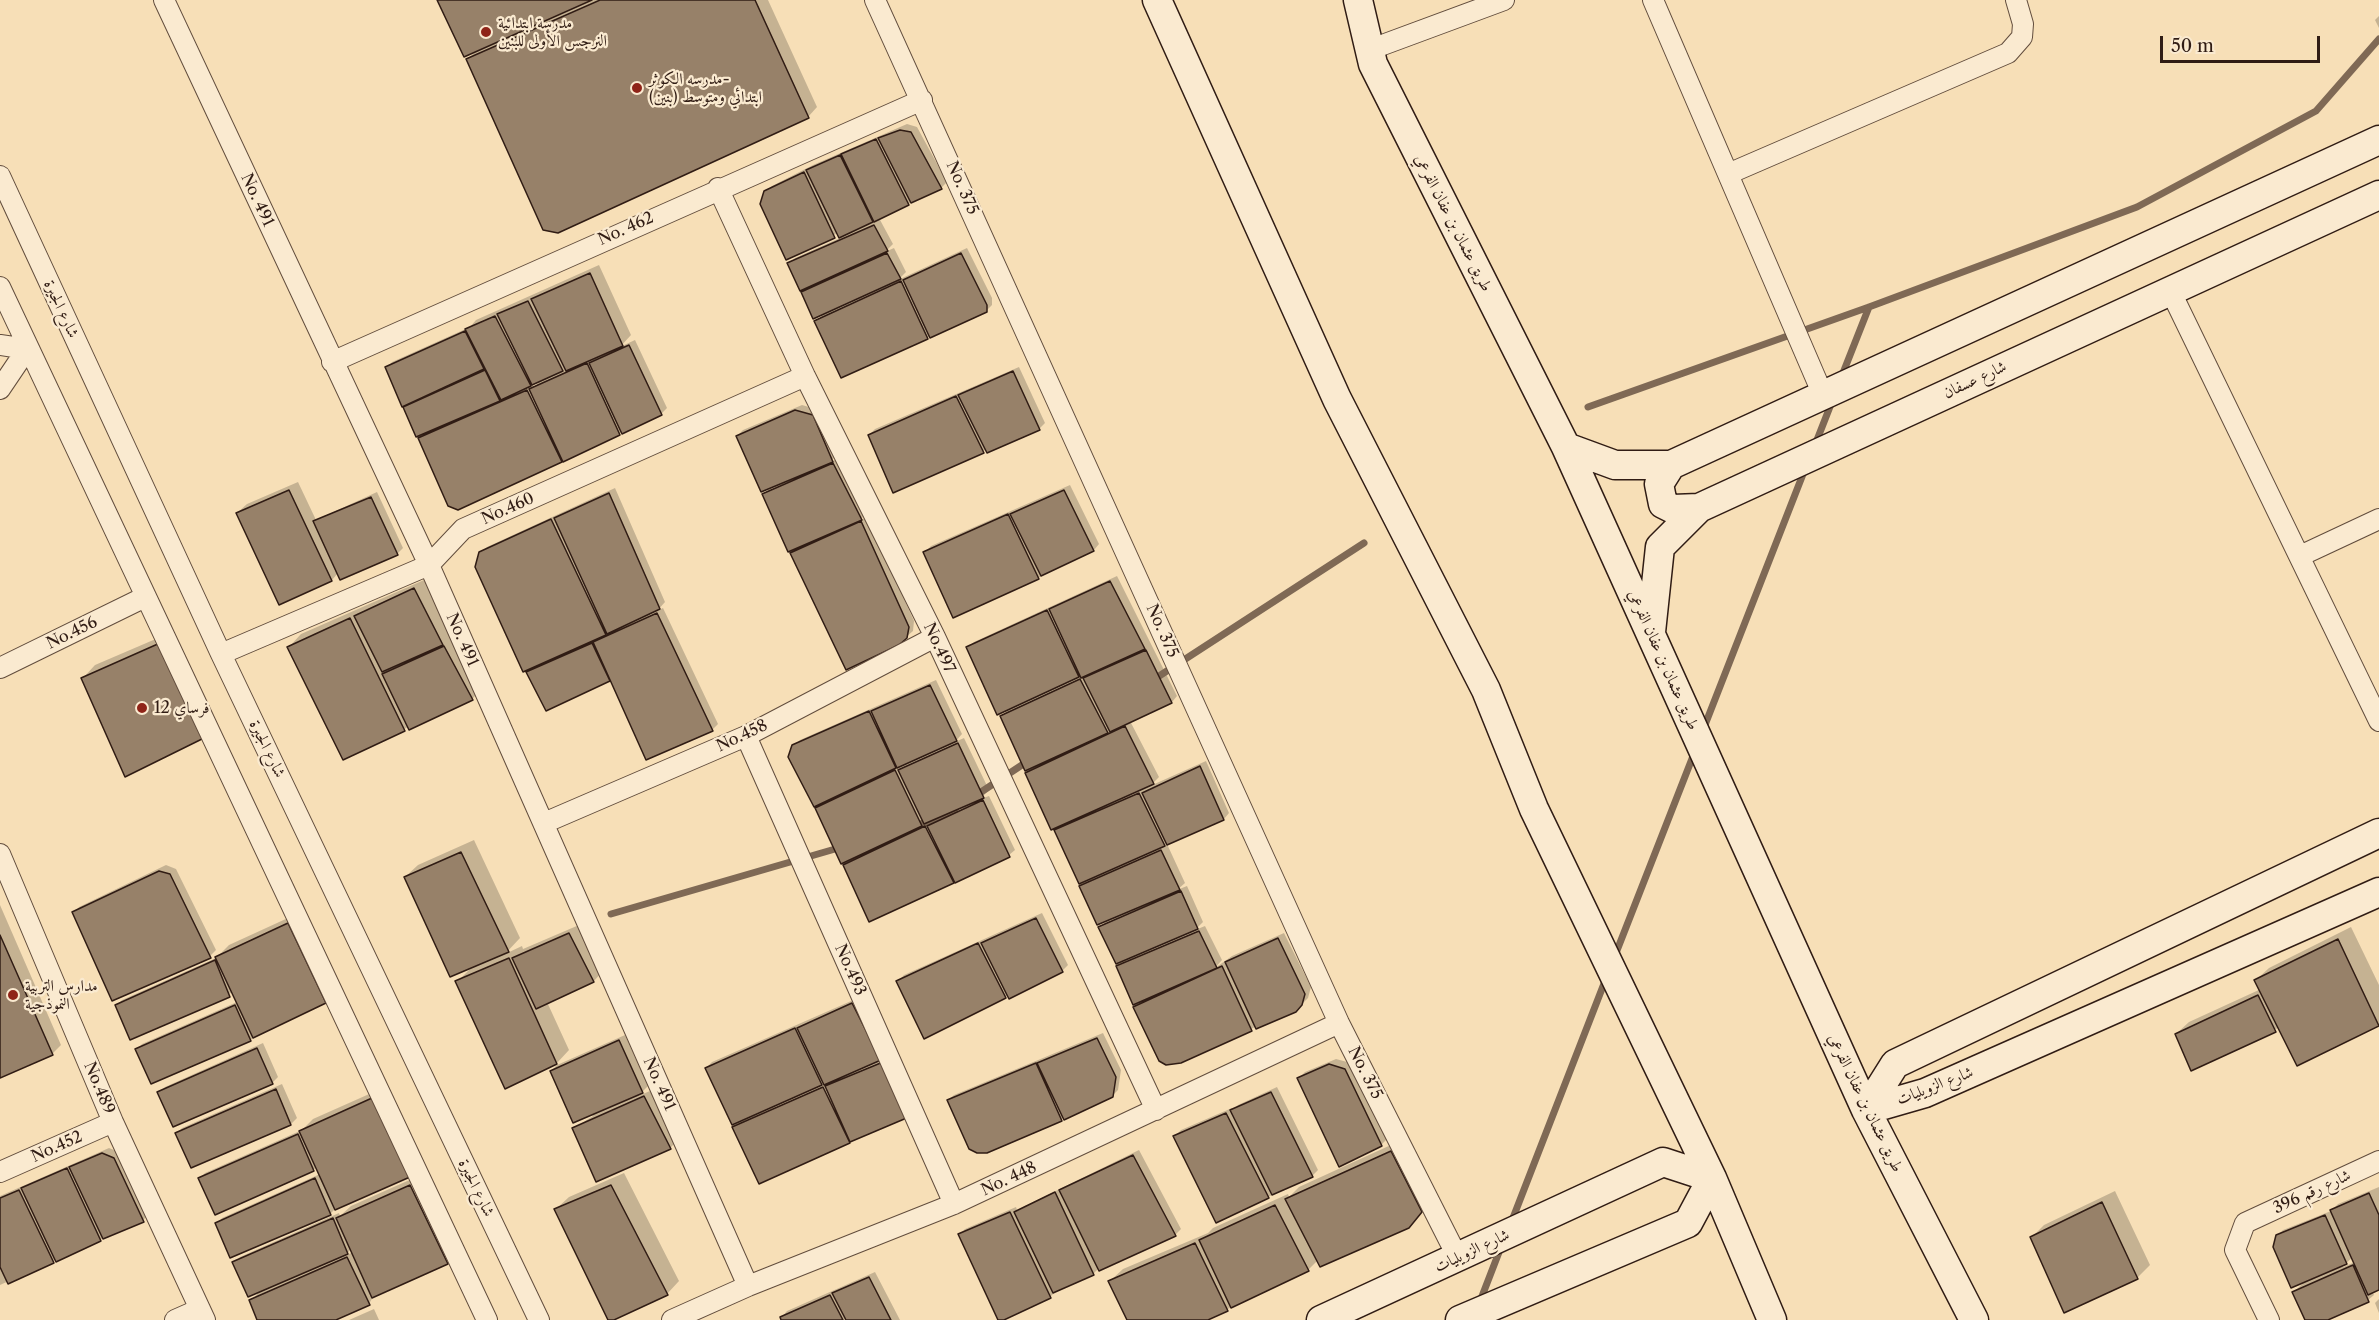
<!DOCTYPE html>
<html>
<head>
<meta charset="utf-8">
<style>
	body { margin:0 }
	#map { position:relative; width:2379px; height:1320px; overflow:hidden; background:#f7dfb7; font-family:"Libre Caslon Text",serif }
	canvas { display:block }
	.scale { position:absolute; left:2160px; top:36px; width:160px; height:27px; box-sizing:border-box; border:3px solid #301c14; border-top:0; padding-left:8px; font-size:18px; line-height:21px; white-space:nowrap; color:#301c14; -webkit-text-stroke:4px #faead0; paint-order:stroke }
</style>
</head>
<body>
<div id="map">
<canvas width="2379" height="1320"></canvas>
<div class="scale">50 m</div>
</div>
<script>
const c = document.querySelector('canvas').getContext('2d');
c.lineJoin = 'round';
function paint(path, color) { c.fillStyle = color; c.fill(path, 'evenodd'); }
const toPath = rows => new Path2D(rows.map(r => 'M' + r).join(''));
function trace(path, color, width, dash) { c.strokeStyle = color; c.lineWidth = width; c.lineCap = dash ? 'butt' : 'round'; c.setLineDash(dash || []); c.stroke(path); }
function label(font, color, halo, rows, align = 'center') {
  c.font = font + ' "Libre Caslon Text",Amiri,serif'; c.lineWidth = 4.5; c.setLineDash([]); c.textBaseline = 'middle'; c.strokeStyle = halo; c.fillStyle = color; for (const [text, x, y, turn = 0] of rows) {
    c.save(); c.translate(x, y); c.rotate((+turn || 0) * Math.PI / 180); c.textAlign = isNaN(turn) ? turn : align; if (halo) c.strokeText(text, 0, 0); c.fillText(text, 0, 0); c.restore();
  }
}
paint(toPath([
	[439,0,768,0,817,107,808,117,468,59,476,51],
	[2379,16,2379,28,2375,20],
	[907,124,917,127,947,182,941,188,879,218,893,244,885,252,894,248,906,272,898,280,967,248,992,298,992,305,986,311,927,338,816,322,824,313,802,293,811,284,789,264,795,258,840,238,838,233,787,258,765,192,772,186,813,165],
	[599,265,631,335,620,347,635,340,667,408,661,414,458,508,420,439,427,431,417,435,387,368,392,362,470,327,476,320],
	[541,380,534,387,532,383],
	[1019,367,1045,423,1039,429,983,451,869,435,875,429],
	[802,405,819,410,838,454,830,462,840,458,867,513,860,520,867,517,914,621,913,631,906,637,792,553,799,546,764,494,772,486,737,436,743,430],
	[298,482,316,520,377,492,403,548,397,554,338,573,332,580,280,603,237,513,247,504],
	[1070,485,1099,544,1094,550,1038,578,925,552,931,546],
	[615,488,665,602,657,611,663,608,718,724,712,730,611,679,547,709,528,672,535,665,481,553,487,547],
	[1117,576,1177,696,1172,702,1130,721,1159,777,1150,786,1206,761,1229,813,1224,819,1167,844,1185,883,1177,890,1187,886,1203,922,1195,930,1205,926,1222,960,1215,968,1232,956,1284,933,1311,987,1308,998,1302,1004,1251,1029,1135,1008,1144,999,1118,966,1125,958,1100,928,1108,919,1081,886,1089,878,1056,831,1064,822,1027,773,1035,765,1001,716,1010,708,968,648,974,642],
	[1082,672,1083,675,1074,679],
	[424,580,481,690,472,699,404,729,289,647,301,634],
	[172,632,216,725,83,678,95,665],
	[936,680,962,734,955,742,964,738,989,790,980,799,989,796,1015,850,1009,855,870,920,817,808,824,801,794,746,800,740],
	[474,840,520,938,505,954,522,946,523,949,579,925,603,971,594,981,547,1002,569,1050,557,1063,505,1087,457,982,474,965,405,877,418,865],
	[166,865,176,869,216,950,210,956,74,913,79,907],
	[0,905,61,1045,52,1054,0,1076],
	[301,912,337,989,325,1002,250,1040,137,1050,142,1044,237,1002,233,992,131,1038,116,1006,122,1000,216,958,229,945],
	[1042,913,1068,965,1062,971,1005,997,898,981,904,975],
	[2351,927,2379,985,2379,1024,2298,1064,2280,1027,2192,1069,2176,1034,2189,1022,2261,989,2256,980,2269,968],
	[858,998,889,1057,909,1116,760,1182,734,1127,742,1120,706,1068,712,1062],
	[1103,1033,1121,1070,1118,1090,1112,1096,1061,1119,987,1152,948,1100,954,1095],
	[625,1035,648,1086,638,1096,650,1091,676,1142,670,1148,574,1128,593,1116,551,1071,557,1065],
	[263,1043,278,1077,272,1083,159,1093,165,1087],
	[1336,1059,1351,1063,1387,1139,1381,1145,1299,1078,1305,1072],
	[282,1084,297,1118,291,1124,192,1166,177,1133,182,1128],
	[385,1087,335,1209,330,1214,217,1224,222,1218,320,1174,317,1167,313,1170,199,1179,205,1173,302,1130,313,1119],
	[1277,1087,1318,1170,1312,1176,1268,1197,1175,1136,1181,1130,1232,1108,1233,1110,1238,1105],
	[1404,1139,1434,1199,1408,1226,1318,1260,1308,1270,1205,1320,1129,1320,1110,1281,1123,1269,1208,1233,1213,1228,1288,1194,1289,1197,1299,1187],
	[109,1148,119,1152,149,1214,143,1220,0,1285,0,1196],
	[1139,1150,1181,1229,1175,1235,1099,1268,1094,1273,1057,1290,1050,1297,1000,1320,959,1235,965,1229,1016,1207,1017,1210],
	[624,1173,679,1281,667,1294,610,1320,556,1209,569,1197],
	[423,1174,459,1251,447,1263,374,1295,369,1304,332,1320,259,1320,251,1301,261,1290,234,1263,240,1257,339,1213,340,1216,351,1206],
	[352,1248,353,1252,345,1256],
	[2379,1187,2379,1288,2372,1291,2374,1295,2368,1300,2324,1320,2306,1320,2294,1292,2304,1282,2277,1236,2283,1230,2331,1211,2338,1204],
	[2353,1257,2355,1262,2343,1267,2342,1267],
	[2115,1191,2150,1265,2137,1278,2065,1311,2032,1237,2044,1225],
	[875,1272,900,1320,783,1320,782,1317,787,1311],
	[2379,1299,2379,1313,2375,1303],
	[374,1309,379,1320,349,1320]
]), '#0003');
trace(toPath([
	[1841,378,1869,307],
	[1588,407,1869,307,2137,207,2316,111,2379,39],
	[1815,445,1833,399],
	[1153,680,1364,543],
	[1703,730,1805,469],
	[975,796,1028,761],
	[913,826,940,819,955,809],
	[611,914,842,847],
	[1616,953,1695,751],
	[1511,1223,1605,981],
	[1479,1304,1501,1247]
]), '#7f6955', 7);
const building = toPath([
	[437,0,592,0,464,57,437,0],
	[600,0,755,0,809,118,558,233,543,230,466,59,600,0],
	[900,130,911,132,942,189,911,203,878,138,900,130],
	[876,139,909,205,874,222,841,154,876,139],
	[840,155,873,222,839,238,806,170,840,155],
	[804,172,835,238,786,260,760,204,764,191,804,172],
	[874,225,888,251,800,291,787,263,874,225],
	[887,253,901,279,813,319,801,292,887,253],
	[961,253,987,305,987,312,930,338,903,280,961,253],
	[590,273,623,346,566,371,531,299,590,273],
	[901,281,928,339,841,378,814,321,901,281],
	[528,301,563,371,532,385,497,314,528,301],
	[495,316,531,386,501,400,465,329,495,316],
	[465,331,484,369,402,407,385,367,465,331],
	[629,345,662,415,622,434,589,363,629,345],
	[587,363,620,435,563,462,529,389,587,363],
	[485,370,500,401,416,437,403,407,485,370],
	[1013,371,1040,430,987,453,958,395,1013,371],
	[527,390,562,462,458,510,448,506,418,438,527,390],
	[956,396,984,453,893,493,868,435,956,396],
	[795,410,813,415,833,462,761,492,736,436,795,410],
	[833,463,862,520,788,552,762,494,833,463],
	[289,490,332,581,279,605,236,513,289,490],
	[1064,490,1094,551,1041,576,1010,514,1064,490],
	[609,493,660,609,607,634,554,518,609,493],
	[371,497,398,555,340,580,313,521,371,497],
	[1008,514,1039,579,953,618,923,552,1008,514],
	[551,519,606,635,523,672,475,567,479,552,551,519],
	[861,521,909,627,907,638,899,645,846,670,790,553,861,521],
	[1110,581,1145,649,1081,678,1049,609,1110,581],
	[414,588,443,645,382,672,354,616,414,588],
	[1047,610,1079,677,997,715,966,647,1047,610],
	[657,613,713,731,646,760,593,642,657,613],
	[350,618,405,731,343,760,287,647,350,618],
	[160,643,204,738,125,777,81,678,160,643],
	[592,643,610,681,546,711,526,672,592,643],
	[444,646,473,700,409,730,382,674,444,646],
	[1146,650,1172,703,1110,732,1083,678,1146,650],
	[1080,679,1108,733,1025,771,1000,716,1080,679],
	[930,685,957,741,897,768,871,711,930,685],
	[869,711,896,768,814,807,788,757,792,745,869,711],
	[1125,726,1154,784,1051,830,1025,773,1125,726],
	[958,743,984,798,924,824,898,770,958,743],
	[1200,766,1224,820,1167,845,1142,793,1200,766],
	[895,770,922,826,841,864,815,808,895,770],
	[1139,793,1165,846,1079,884,1054,830,1139,793],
	[983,800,1010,857,955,883,927,826,983,800],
	[925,826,954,883,869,922,843,865,925,826],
	[1161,850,1180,890,1097,925,1079,886,1161,850],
	[461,852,509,952,450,977,404,877,461,852],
	[159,871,170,874,211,958,112,1001,72,912,159,871],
	[1181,891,1198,929,1116,964,1098,927,1181,891],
	[1036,918,1063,972,1009,999,981,943,1036,918],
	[288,923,326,1003,253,1038,215,957,288,923],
	[1199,931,1217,968,1133,1005,1116,966,1199,931],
	[569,933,594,982,536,1009,512,958,569,933],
	[0,935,53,1055,0,1078,0,935],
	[1278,938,1305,994,1302,1005,1296,1012,1256,1029,1225,962,1278,938],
	[2338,939,2379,1026,2297,1066,2254,980,2338,939],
	[978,943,1006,998,924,1039,896,981,978,943],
	[509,958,557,1064,505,1089,455,981,509,958],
	[215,960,230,997,130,1040,115,1005,215,960],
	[1222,966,1252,1031,1181,1063,1166,1065,1159,1061,1133,1007,1222,966],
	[2258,995,2276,1032,2191,1071,2175,1034,2258,995],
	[852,1003,881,1060,824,1085,797,1028,852,1003],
	[235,1005,251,1041,151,1084,135,1049,235,1005],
	[795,1028,822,1085,732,1125,705,1068,795,1028],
	[1097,1038,1116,1077,1113,1097,1064,1120,1037,1063,1097,1038],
	[619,1040,643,1093,573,1123,550,1071,619,1040],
	[257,1048,273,1084,173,1127,157,1092,257,1048],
	[883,1062,909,1117,850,1142,825,1086,883,1062],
	[1036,1063,1062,1121,987,1153,977,1153,969,1149,947,1100,1036,1063],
	[1329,1064,1345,1069,1382,1146,1339,1167,1297,1078,1329,1064],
	[823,1087,850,1143,759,1184,732,1127,823,1087],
	[276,1089,291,1125,191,1168,175,1133,276,1089],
	[1271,1092,1313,1177,1272,1195,1230,1110,1271,1092],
	[644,1096,671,1149,596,1182,572,1128,644,1096],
	[372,1098,410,1177,335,1210,299,1131,372,1098],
	[1226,1113,1269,1198,1216,1223,1173,1136,1226,1113],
	[298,1134,314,1171,215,1215,198,1178,298,1134],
	[1391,1151,1422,1212,1409,1228,1320,1267,1285,1199,1391,1151],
	[102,1153,114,1158,144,1222,103,1239,69,1167,102,1153],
	[1133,1155,1176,1236,1099,1271,1059,1190,1133,1155],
	[67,1168,101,1241,56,1262,21,1188,67,1168],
	[315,1178,331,1215,230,1258,215,1223,315,1178],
	[410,1185,448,1264,372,1298,336,1218,410,1185],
	[611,1185,668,1295,614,1320,608,1320,554,1209,611,1185],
	[19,1190,54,1263,8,1284,0,1267,0,1198,19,1190],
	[1055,1192,1094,1275,1053,1293,1014,1212,1055,1192],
	[2369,1193,2379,1215,2379,1290,2368,1295,2330,1210,2369,1193],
	[2102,1202,2138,1279,2064,1313,2030,1237,2102,1202],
	[1275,1205,1309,1271,1231,1308,1199,1240,1275,1205],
	[1010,1212,1051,1298,1004,1320,998,1320,958,1234,1010,1212],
	[2325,1215,2347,1264,2291,1288,2273,1247,2276,1235,2325,1215],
	[333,1218,348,1254,248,1297,232,1262,333,1218],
	[1195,1243,1228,1311,1208,1320,1127,1320,1108,1281,1195,1243],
	[347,1257,370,1305,336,1320,257,1320,249,1300,347,1257],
	[2353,1265,2369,1302,2328,1320,2305,1320,2292,1292,2353,1265],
	[869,1277,891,1320,846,1320,832,1293,869,1277],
	[830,1295,843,1320,781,1320,780,1317,830,1295]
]);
paint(building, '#978169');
trace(building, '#301c14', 1.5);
const street = toPath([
	[164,0,429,565,748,1286],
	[875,0,1339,1023,1458,1258],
	[1653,0,1823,395],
	[1369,50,1504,0],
	[1728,174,2008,53,2022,37,2023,24,2016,0],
	[0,176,221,654,539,1320],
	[718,188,805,376,935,637,1156,1110],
	[0,287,487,1320],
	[2170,290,2379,721],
	[0,345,27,349,0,389],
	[332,362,922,100],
	[2300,556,2379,519],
	[221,654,429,565,463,529,805,376],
	[0,668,145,597],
	[746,736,954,1204],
	[544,823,746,736,935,637],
	[0,854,113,1122,205,1320],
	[0,1172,113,1122],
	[175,1320,200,1309],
	[672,1320,748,1286,954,1204,1339,1023],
	[2269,1320,2235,1250,2245,1223,2379,1161]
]);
const secondary = toPath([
	[1157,0,1337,399,1486,690,1534,809,1712,1178,1772,1320],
	[1358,0,1373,64,1566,447,1866,1110,1974,1320],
	[1566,447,1615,465,1671,465,2379,140],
	[1671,465,1659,484,1663,504,1673,509,1699,508],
	[1651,632,1660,547,1699,508,2379,195],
	[1866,1110,1895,1064,2379,833],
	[1866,1110,1925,1093,2379,892],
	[1321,1320,1663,1162,1712,1178,1688,1223,1460,1320]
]);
trace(street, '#624d3d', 22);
trace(secondary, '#301c14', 31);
trace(street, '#faead0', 20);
trace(secondary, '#faead0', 28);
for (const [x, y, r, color] of [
	[486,32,6,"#8f2418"],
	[637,88,6,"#8f2418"],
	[142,708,6,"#8f2418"],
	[13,995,6,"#8f2418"]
]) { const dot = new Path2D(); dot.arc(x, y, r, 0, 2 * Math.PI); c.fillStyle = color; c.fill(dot); trace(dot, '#faead0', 2); }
label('16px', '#301c14', '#faead0', [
	["مدرسة ابتدائية",498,23],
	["النرجس الأولى للبنين",498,41],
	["مدرسه الكوثر-",649,79],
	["ابتدائي ومتوسط (بنين)",649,97],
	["فرساي 12",154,708],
	["مدارس التربية",25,986],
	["النموذجية",25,1004]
], 'left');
label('16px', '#301c14', '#faead0', [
	["No. 375",962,188,66],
	["No. 491",257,200,65],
	["طريق عثمان بن عفان الفرعي",1453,223,63],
	["No. 462",626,229,-24],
	["شارع الجيرة",61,309,65],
	["شارع عسفان",1975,380,-25],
	["No.460",508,509,-24],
	["No. 375",1162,631,66],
	["No.456",72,633,-26],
	["No. 491",462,640,66],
	["No.497",939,648,65],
	["طريق عثمان بن عفان الفرعي",1663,660,66],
	["No.458",742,736,-25],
	["شارع الجيرة",267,749,64],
	["No.493",850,970,66],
	["No. 375",1365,1073,63],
	["No. 491",659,1084,66],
	["شارع الزويليات",1935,1086,-21],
	["No.489",99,1088,67],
	["طريق عثمان بن عفان الفرعي",1865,1103,64],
	["No.452",57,1147,-24],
	["No. 448",1009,1179,-25],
	["شارع الجيرة",476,1188,64],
	["شارع رقم 396",2312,1192,-25],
	["شارع الزويليات",1472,1251,-25]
]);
</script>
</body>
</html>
